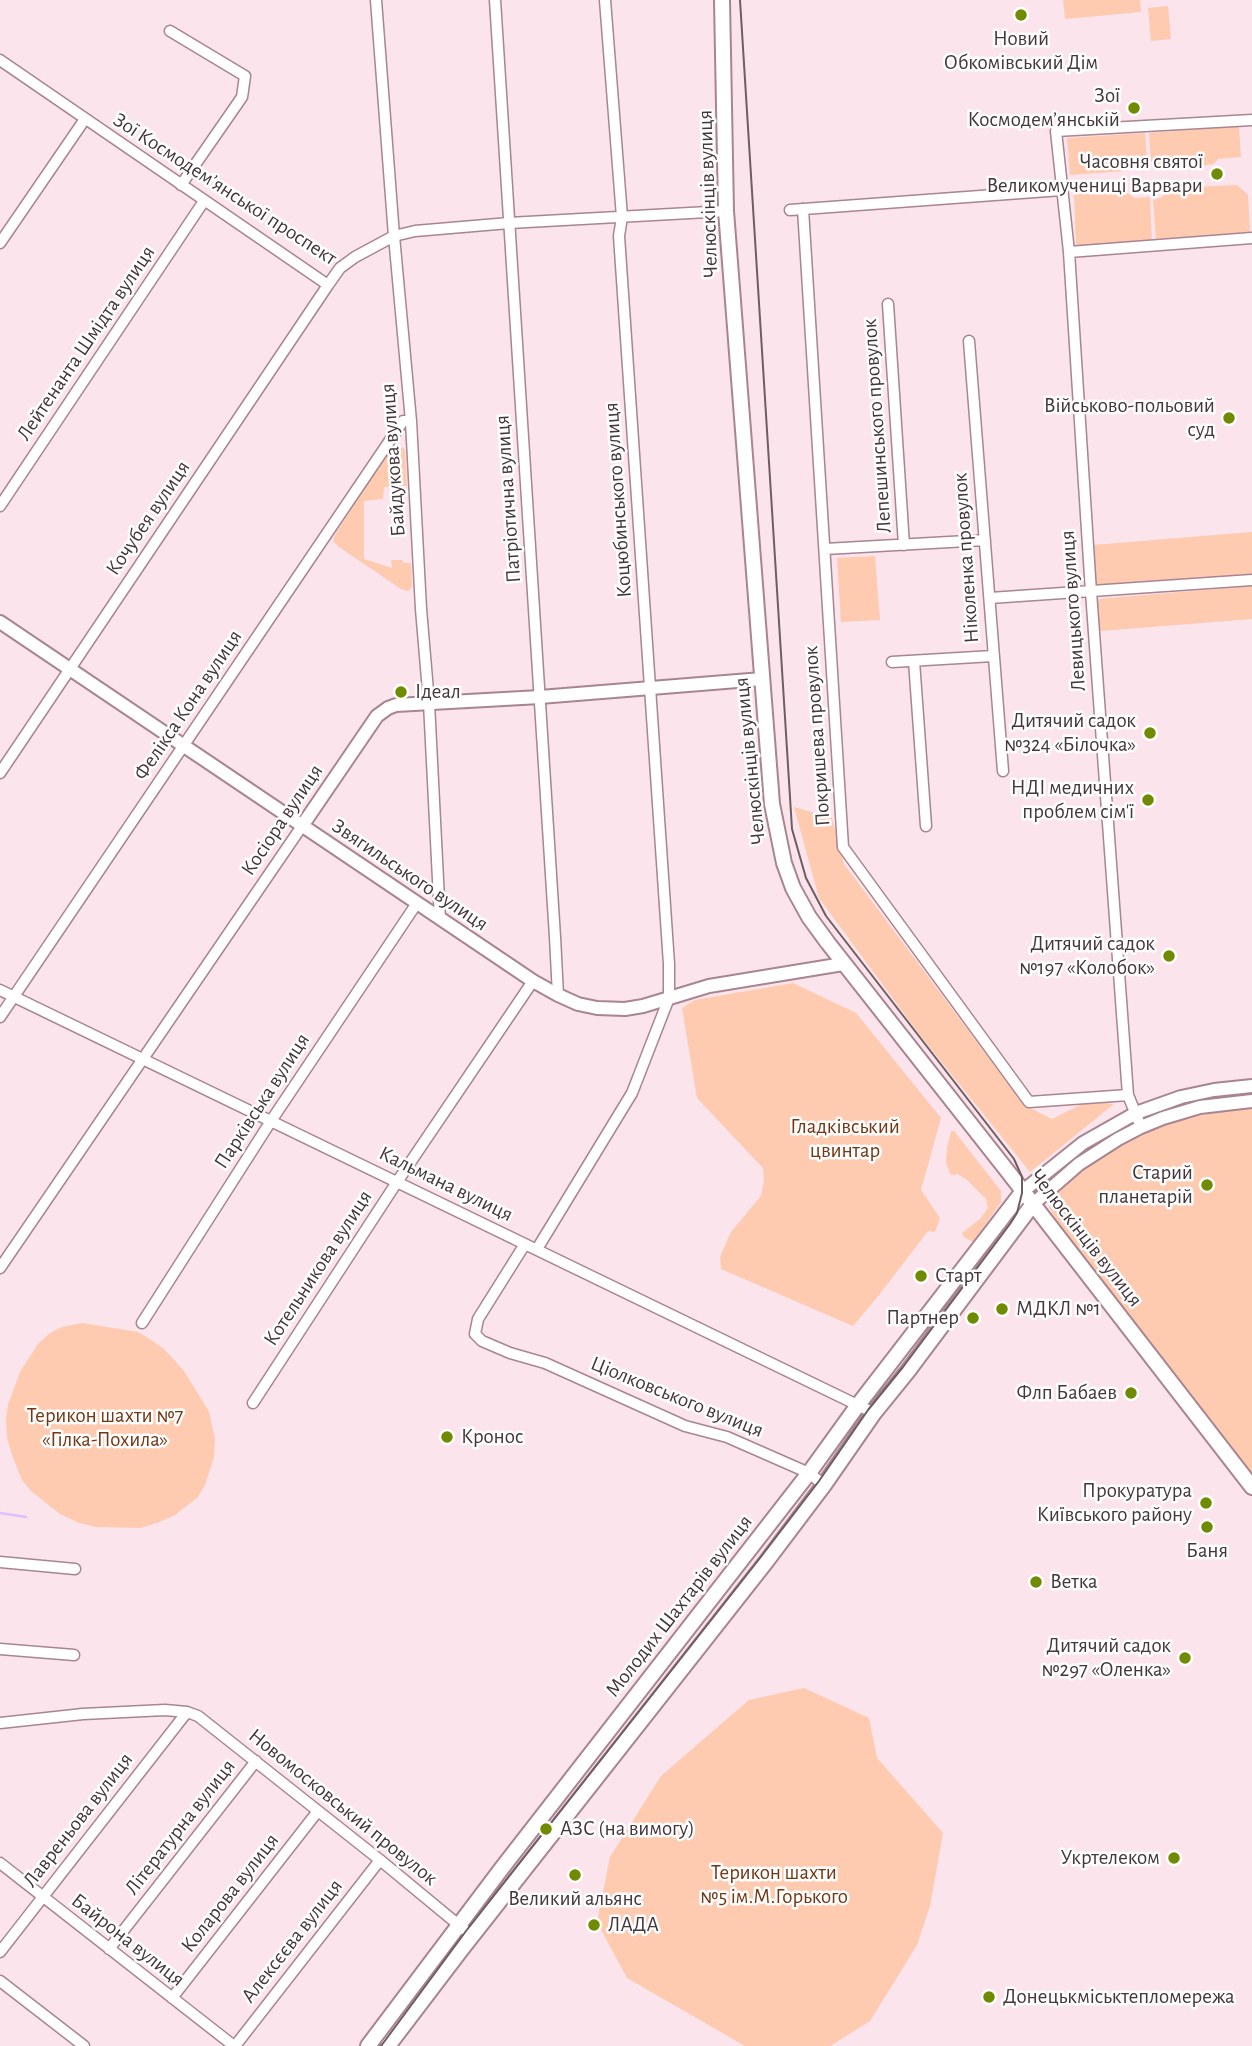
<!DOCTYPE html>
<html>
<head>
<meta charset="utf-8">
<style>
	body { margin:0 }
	canvas { display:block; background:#fbe4eb }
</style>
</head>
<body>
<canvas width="1252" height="2046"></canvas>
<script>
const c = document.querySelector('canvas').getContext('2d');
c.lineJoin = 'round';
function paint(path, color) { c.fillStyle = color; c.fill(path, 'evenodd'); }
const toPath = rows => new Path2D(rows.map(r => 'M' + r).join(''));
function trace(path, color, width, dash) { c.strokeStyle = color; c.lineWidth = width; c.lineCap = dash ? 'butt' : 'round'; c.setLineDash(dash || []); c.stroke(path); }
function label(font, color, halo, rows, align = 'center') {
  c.font = font + ' "Alegreya Sans",sans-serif'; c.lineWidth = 5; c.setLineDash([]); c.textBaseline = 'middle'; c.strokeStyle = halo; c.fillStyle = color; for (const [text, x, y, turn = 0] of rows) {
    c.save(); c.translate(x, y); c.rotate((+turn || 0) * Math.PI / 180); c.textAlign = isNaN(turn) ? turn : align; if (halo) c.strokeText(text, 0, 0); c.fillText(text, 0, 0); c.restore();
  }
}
paint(toPath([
	[1063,0,1140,0,1141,12,1065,19],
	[1168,6,1171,39,1151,41,1148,8],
	[1239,126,1241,157,1218,159,1214,164,1170,170,1151,162,1149,133],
	[1145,133,1147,162,1136,163,1127,166,1124,171,1070,175,1067,138],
	[1237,185,1248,195,1250,232,1156,239,1153,200,1162,197,1170,188],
	[1126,192,1135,198,1150,197,1152,243,1076,246,1074,194],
	[398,445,405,449,407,486,384,487,383,499,364,501,364,559,392,568,391,560,403,560,403,563,411,563,412,586,410,590,407,591,401,589,339,547,333,541,335,535,385,456,394,446],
	[1252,532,1252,574,1097,587,1093,545],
	[875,556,880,620,841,622,837,558],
	[1252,586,1252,619,1100,631,1097,599],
	[794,807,832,818,844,864,1024,1105,1052,1119,1088,1101,1114,1104,1030,1172,919,1034,819,898],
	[793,983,856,1013,941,1118,921,1190,940,1218,935,1232,928,1231,879,1295,853,1326,721,1269,720,1257,731,1232,761,1196,764,1180,763,1168,697,1098,682,1008,695,1000],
	[1252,1107,1252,1475,1061,1228,1049,1207,1058,1189,1083,1168,1133,1137,1155,1127,1224,1110],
	[951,1131,954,1131,1001,1191,1001,1202,973,1242,964,1237,962,1233,980,1219,988,1208,986,1199,966,1179,957,1174,951,1175,946,1163,947,1148],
	[82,1323,138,1332,151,1340,164,1349,184,1371,209,1412,215,1439,214,1457,205,1485,198,1497,189,1504,175,1515,157,1523,140,1528,96,1527,79,1523,60,1514,31,1491,22,1480,12,1455,7,1437,6,1419,8,1405,20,1372,38,1344,50,1333,62,1327],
	[804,1688,869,1718,877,1758,943,1833,930,1906,917,1945,870,2021,830,2046,745,2046,627,1978,597,1922,610,1857,661,1776,749,1700]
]), '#fecab0');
trace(toPath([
	[0,1513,26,1517]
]), '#dfbffe', 2.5);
const minor = toPath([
	[376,0,394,236,411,421,421,609,429,703,440,919],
	[495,0,555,937,558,995],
	[170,31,245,76,242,97,181,185],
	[0,60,328,285,340,268,355,257,394,236,415,231,509,223,726,211],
	[803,209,843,847,1029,1102,1128,1095],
	[790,210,1062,190],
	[0,243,85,119],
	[1069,252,1252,238],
	[888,304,904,545],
	[969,341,1003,771],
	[0,506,204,201],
	[825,549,985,540],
	[990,598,1252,580],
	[914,661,926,826],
	[892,662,993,656],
	[0,773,328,285],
	[0,990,874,1413],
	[0,1017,403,421,411,421],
	[1141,1127,1128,1095,1091,592,1069,252,1056,131,1252,120],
	[525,1244,478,1319,475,1334,482,1341,510,1353,545,1363,685,1426,727,1437,809,1473,824,1485],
	[537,1249,632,1093,669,998,669,964,619,236,622,217,605,0],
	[0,1268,302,826],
	[142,1323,271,1121,417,903],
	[253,1403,397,1182,533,981],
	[0,1562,75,1569],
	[0,1649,74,1655],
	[0,1723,83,1714,165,1710,187,1712,198,1716,380,1860,472,1936],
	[0,1863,234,2046],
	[109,1949,256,1761],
	[0,1952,187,1712],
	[0,1981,84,2046],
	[172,1998,318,1811],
	[235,2046,380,1860]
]);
const tertiary = toPath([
	[0,622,533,981,558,995,578,1004,597,1008,625,1009,643,1006,709,986,843,964],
	[302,826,377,716,388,708,396,705,540,697,762,679],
	[1023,1191,1083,1143,1136,1113,1181,1097,1214,1090,1252,1086],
	[1033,1204,1079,1164,1118,1139,1141,1127,1163,1118,1200,1107,1252,1101]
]);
const secondary = toPath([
	[722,0,726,211,772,804,784,863,793,888,809,917,828,943,1009,1173,1252,1487],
	[368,2046,502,1868,809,1473,858,1405,1023,1191],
	[388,2046,461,1950,766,1562,824,1485,874,1413,908,1371,1033,1204]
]);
trace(minor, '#a88590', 13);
trace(tertiary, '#a88590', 16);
trace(secondary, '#a88590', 18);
trace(minor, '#fff', 10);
trace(tertiary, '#fff', 12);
trace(secondary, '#fff', 14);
trace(toPath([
	[381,2046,466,1931,760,1558,819,1481,868,1410,903,1367,1010,1224,1017,1213,1022,1193,1022,1177,1014,1159,826,916,806,878,792,829,740,0]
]), '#6e5d62', 2);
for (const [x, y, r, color] of [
	[1021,15,7,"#708b01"],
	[1134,108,7,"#708b01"],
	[1217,174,7,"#708b01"],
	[1229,418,7,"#708b01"],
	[401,692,7,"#708b01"],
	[1150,733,7,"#708b01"],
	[1148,800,7,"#708b01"],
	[1169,956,7,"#708b01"],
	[1207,1185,7,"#708b01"],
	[921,1276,7,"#708b01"],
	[1002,1309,7,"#708b01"],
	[973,1318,7,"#708b01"],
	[1131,1393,7,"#708b01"],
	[447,1437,7,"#708b01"],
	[1206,1503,7,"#708b01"],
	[1207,1527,7,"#708b01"],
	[1036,1582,7,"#708b01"],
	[1185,1658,7,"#708b01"],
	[546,1829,7,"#708b01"],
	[1174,1858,7,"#708b01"],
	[575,1875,7,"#708b01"],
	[594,1925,7,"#708b01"],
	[989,1997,7,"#708b01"]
]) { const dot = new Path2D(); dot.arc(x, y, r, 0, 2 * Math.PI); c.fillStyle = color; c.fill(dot); trace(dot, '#fff', 2.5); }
label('21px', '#45363b', '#fff', [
	["Новий",1021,39,"center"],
	["Обкомівський Дім",1021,63,"center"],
	["Зої",1120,96],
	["Космодем’янській",1120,120],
	["Часовня святої",1203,162],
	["Великомучениці Варвари",1203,186],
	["Військово-польовий",1215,406],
	["суд",1215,430],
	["Ідеал",415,692,"left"],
	["Дитячий садок",1136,721],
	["№324 «Білочка»",1136,745],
	["НДІ медичних",1134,788],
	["проблем сім'ї",1134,812],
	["Дитячий садок",1155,944],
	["№197 «Колобок»",1155,968],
	["Старий",1193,1173],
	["планетарій",1193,1197],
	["Старт",935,1276,"left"],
	["МДКЛ №1",1016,1309,"left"],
	["Партнер",959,1318],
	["Флп Бабаев",1117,1393],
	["Кронос",461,1437,"left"],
	["Прокуратура",1192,1491],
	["Київського району",1192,1515],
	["Баня",1207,1551,"center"],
	["Ветка",1050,1582,"left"],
	["Дитячий садок",1171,1646],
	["№297 «Оленка»",1171,1670],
	["АЗС (на вимогу)",560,1829,"left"],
	["Укртелеком",1160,1858],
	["Великий альянс",575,1899,"center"],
	["ЛАДА",608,1925,"left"],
	["Донецькміськтепломережа",1003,1997,"left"]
], 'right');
label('21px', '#45363b', '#fff', [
	["Зої Космодем’янської проспект",225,189,33],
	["Челюскінців вулиця",708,194,-92],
	["Лейтенанта Шмідта вулиця",86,343,-56],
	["Лепешинського провулок",877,426,-94],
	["Байдукова вулиця",393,460,-94],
	["Патріотична вулиця",508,499,-94],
	["Коцюбинського вулиця",618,500,-94],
	["Кочубея вулиця",148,518,-56],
	["Ніколенка провулок",966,558,-94],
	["Левицького вулиця",1073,611,-94],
	["Фелікса Кона вулиця",188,705,-56],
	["Покришева провулок",817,736,-94],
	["Челюскінців вулиця",750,761,-96],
	["Косіора вулиця",282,820,-56],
	["Звягильського вулиця",410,875,34],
	["Парківська вулиця",262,1101,-57],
	["Кальмана вулиця",446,1184,26],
	["Челюскінців вулиця",1086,1238,52],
	["Котельникова вулиця",318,1268,-57],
	["Ціолковського вулиця",677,1397,22],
	["Молодих Шахтарів вулиця",679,1606,-52],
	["Новомосковський провулок",343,1807,39],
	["Лавреньова вулиця",78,1820,-52],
	["Літературна вулиця",180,1827,-52],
	["Коларова вулиця",230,1893,-52],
	["Байрона вулиця",128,1940,38],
	["Алексєєва вулиця",292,1941,-52]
]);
label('21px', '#743713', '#fff', [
	["Гладківський",845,1127],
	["цвинтар",845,1151],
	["Терикон шахти №7",105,1416],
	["«Гілка-Похила»",105,1440],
	["Терикон шахти",774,1873],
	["№5 ім.М.Горького",774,1897]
]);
</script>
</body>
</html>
